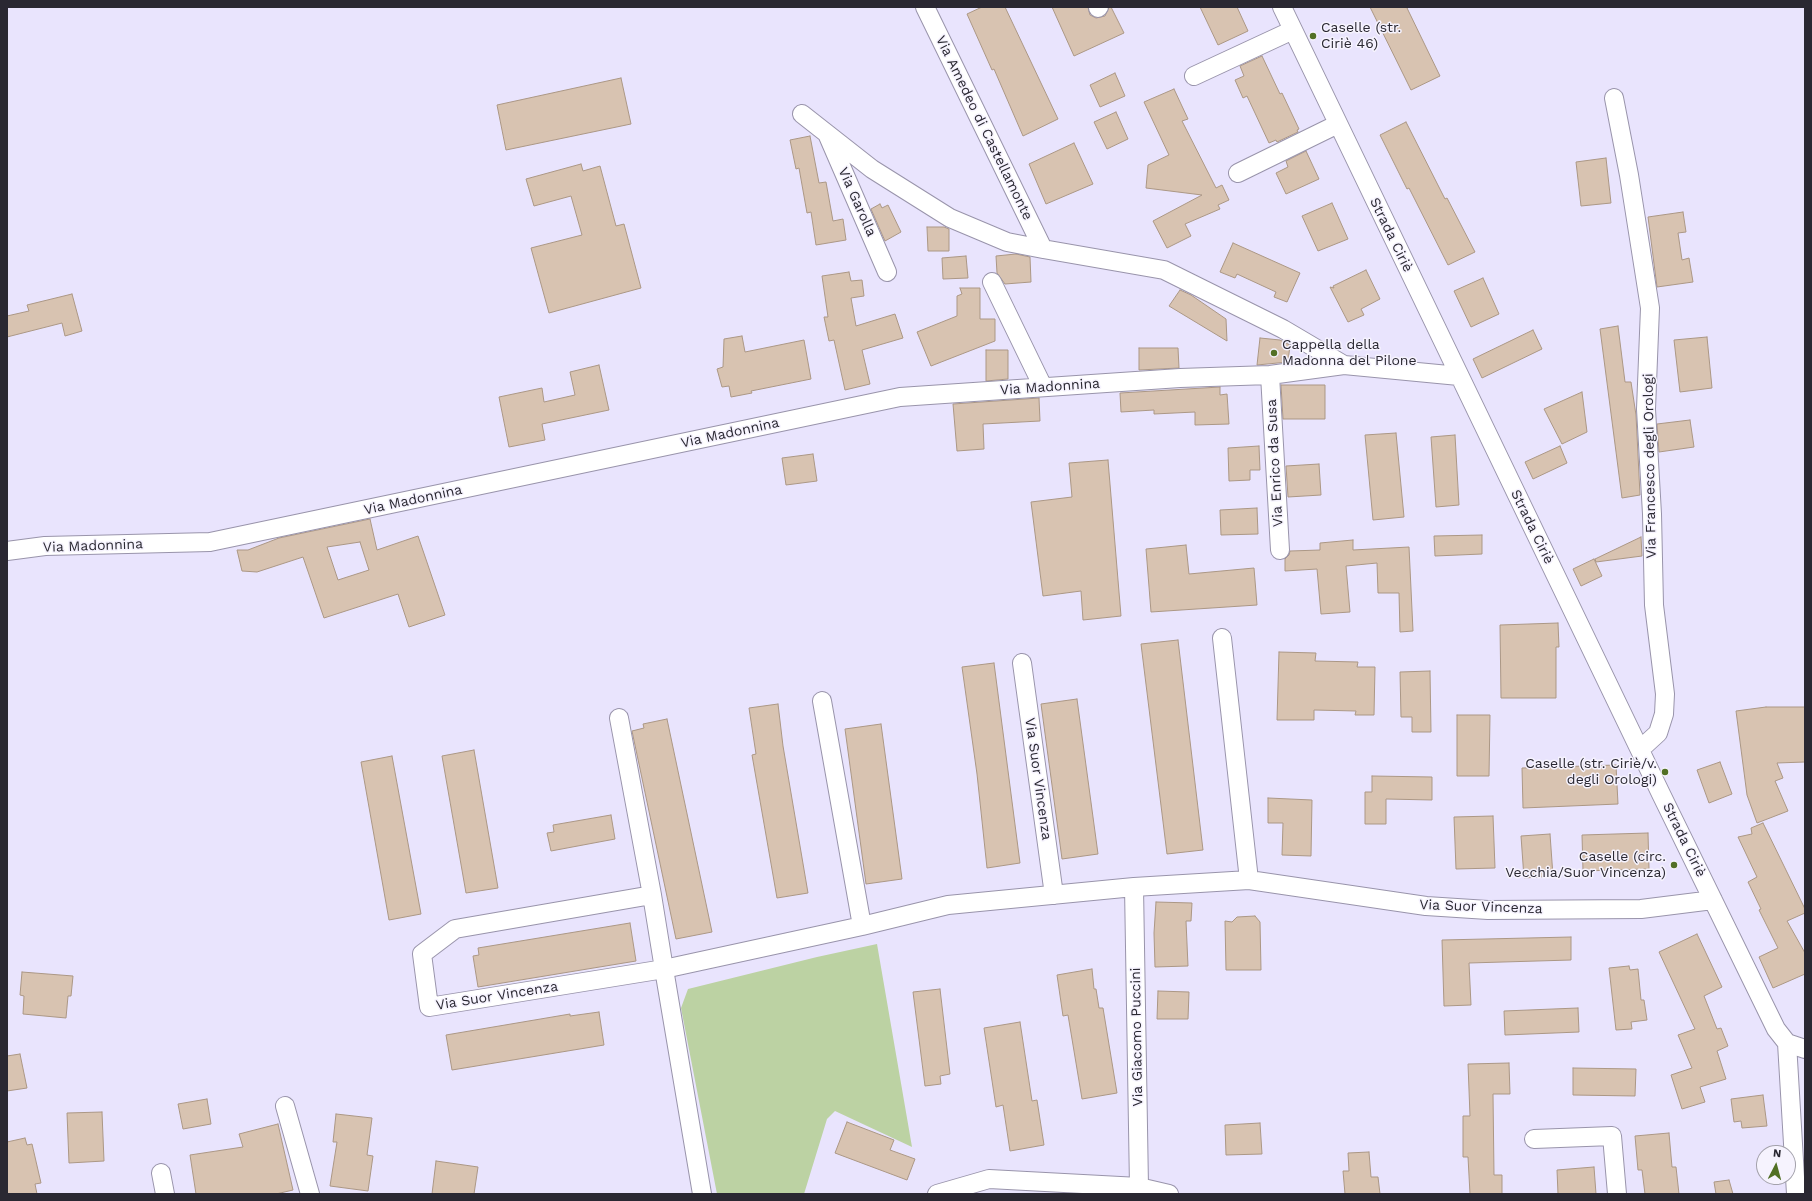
<!DOCTYPE html>
<html>
<head>
<meta charset="utf-8">
<style>
	body { margin:0 }
	#map { position:relative; width:1812px; height:1201px; overflow:hidden; background:#e9e4fd; font-family:"Work Sans",sans-serif }
	canvas { display:block }
	.frame { position:absolute; inset:0; border:8px solid #2a2832; pointer-events:none }
	.north { position:absolute; left:1756px; top:1145px; width:40px; height:40px; box-sizing:border-box; background:#f6f3fe; border:1px solid #a4a2ac; border-radius:50%; rotate:6deg; font-size:11px; font-weight:700; line-height:16px; text-align:center; color:#2a2832 }
	.north::after { content:''; display:block; margin:auto; width:14px; height:18px; background:#527025; clip-path:polygon(50% 0,100% 100%,50% 72%,0 100%) }
</style>
</head>
<body>
<div id="map">
<canvas width="1812" height="1201"></canvas>
<div class="frame"></div>
<div class="north">N</div>
</div>
<script>
const c = document.querySelector('canvas').getContext('2d');
c.lineJoin = 'round';
function paint(path, color) { c.fillStyle = color; c.fill(path, 'evenodd'); }
const toPath = rows => new Path2D(rows.map(r => 'M' + r).join(''));
function trace(path, color, width, dash) { c.strokeStyle = color; c.lineWidth = width; c.lineCap = dash ? 'butt' : 'round'; c.setLineDash(dash || []); c.stroke(path); }
function label(font, color, halo, rows, align = 'center') {
  c.font = font + ' "Work Sans",sans-serif'; c.lineWidth = 3; c.setLineDash([]); c.textBaseline = 'middle'; c.strokeStyle = halo; c.fillStyle = color; for (const [text, x, y, turn = 0] of rows) {
    c.save(); c.translate(x, y); c.rotate((+turn || 0) * Math.PI / 180); c.textAlign = isNaN(turn) ? turn : align; if (halo) c.strokeText(text, 0, 0); c.fillText(text, 0, 0); c.restore();
  }
}
paint(toPath([
	[877,944,912,1147,835,1111,827,1119,804,1194,717,1194,681,1008,688,989,817,957]
]), '#bcd2a3');
const building = toPath([
	[982,7,1005,7,1058,119,1023,136,994,69,992,70,967,14,982,7],
	[1052,7,1088,7,1090,15,1096,18,1105,16,1109,7,1111,7,1124,33,1074,56,1052,7],
	[1200,7,1237,7,1248,31,1218,45,1200,7],
	[1370,7,1410,7,1407,8,1440,76,1411,90,1370,7],
	[1262,56,1280,94,1282,93,1299,129,1297,130,1298,132,1277,142,1276,140,1269,143,1247,96,1243,98,1235,80,1244,76,1240,66,1262,56],
	[1115,73,1125,96,1100,107,1090,85,1115,73],
	[621,78,631,124,506,150,497,105,621,78],
	[1174,89,1188,119,1182,121,1216,188,1222,185,1229,200,1218,205,1220,209,1185,224,1191,236,1167,248,1153,221,1202,195,1146,188,1148,165,1169,155,1144,102,1174,89],
	[1116,112,1128,139,1107,149,1094,122,1116,112],
	[1406,122,1445,199,1447,198,1475,252,1448,265,1409,188,1407,189,1380,135,1406,122],
	[810,136,819,183,826,182,833,221,843,219,846,240,816,245,811,212,807,213,799,168,796,169,790,140,810,136],
	[1074,143,1093,184,1046,204,1029,164,1074,143],
	[1306,151,1319,179,1286,194,1276,173,1288,167,1286,161,1306,151],
	[1606,158,1611,203,1581,206,1576,162,1606,158],
	[581,164,583,171,600,166,616,226,624,224,641,288,549,313,531,248,582,235,571,196,534,206,526,179,581,164],
	[1332,203,1348,239,1318,251,1302,216,1332,203],
	[880,204,882,208,888,205,901,232,885,241,871,209,880,204],
	[1683,212,1686,232,1678,233,1682,260,1689,258,1693,282,1657,287,1648,217,1683,212],
	[927,227,944,227,949,229,949,251,928,251,927,227],
	[1233,243,1300,273,1287,302,1274,297,1276,292,1237,274,1235,278,1220,272,1233,243],
	[1016,254,1030,257,1031,282,1005,284,997,273,996,256,1016,254],
	[966,256,968,278,943,279,942,258,966,256],
	[1366,270,1380,299,1361,309,1364,315,1348,322,1330,287,1334,288,1333,286,1366,270],
	[849,272,851,281,862,280,864,296,851,298,856,326,895,314,903,338,862,350,870,384,845,390,834,340,829,341,824,317,828,317,822,276,849,272],
	[1483,278,1499,314,1471,327,1454,291,1483,278],
	[960,288,980,288,980,319,995,319,995,341,931,366,917,332,957,316,957,296,962,294,960,288],
	[1180,290,1191,295,1226,319,1227,341,1169,306,1180,290],
	[72,294,82,331,65,336,62,323,7,337,7,316,29,311,27,305,72,294],
	[1618,326,1625,382,1631,382,1636,415,1640,495,1622,498,1600,329,1618,326],
	[1533,330,1542,349,1482,378,1473,359,1533,330],
	[742,336,745,352,804,340,811,379,751,391,752,393,731,397,729,386,722,387,717,369,723,367,724,339,742,336],
	[1707,337,1712,388,1680,392,1674,340,1707,337],
	[1260,338,1280,340,1290,345,1288,362,1257,365,1260,338],
	[1139,348,1178,348,1179,368,1139,370,1139,348],
	[986,350,1008,350,1008,379,986,381,986,350],
	[599,365,609,410,542,424,545,440,509,447,499,397,542,388,544,402,575,395,570,372,599,365],
	[1281,385,1325,385,1325,419,1283,419,1281,385],
	[1220,387,1220,395,1227,394,1229,424,1195,425,1195,412,1154,414,1154,410,1121,412,1120,393,1220,387],
	[1582,392,1587,432,1562,444,1544,409,1582,392],
	[1039,398,1040,421,983,424,984,449,957,451,953,404,1039,398],
	[1690,420,1694,447,1659,452,1657,424,1690,420],
	[1396,433,1404,517,1373,520,1365,435,1396,433],
	[1455,435,1459,505,1436,507,1431,437,1455,435],
	[1259,446,1260,470,1250,470,1250,480,1229,481,1228,448,1259,446],
	[1560,446,1567,463,1533,479,1525,462,1560,446],
	[813,454,817,481,786,485,782,458,813,454],
	[1108,460,1121,616,1083,620,1081,591,1043,596,1031,502,1072,497,1069,463,1108,460],
	[1319,464,1321,495,1288,497,1286,466,1319,464],
	[1257,508,1258,534,1221,535,1220,510,1257,508],
	[370,519,377,550,418,536,445,615,409,627,398,594,324,618,303,557,257,572,242,571,237,550,248,550,279,538,370,519],
	[360,542,369,570,338,580,327,547,360,542],
	[1482,535,1482,554,1435,556,1434,536,1482,535],
	[1641,537,1642,556,1596,562,1595,559,1641,537],
	[1353,540,1353,550,1409,547,1413,631,1400,632,1399,593,1378,593,1377,563,1346,566,1350,612,1321,614,1317,569,1285,571,1285,559,1289,555,1290,551,1320,550,1320,543,1353,540],
	[1186,545,1189,574,1254,568,1257,605,1151,612,1146,549,1186,545],
	[1594,559,1602,576,1581,586,1573,569,1594,559],
	[1558,623,1559,647,1556,647,1556,698,1501,698,1500,625,1558,623],
	[1178,640,1203,850,1167,854,1141,644,1178,640],
	[1279,652,1316,653,1315,661,1358,662,1357,667,1375,667,1374,715,1355,715,1356,711,1314,710,1314,720,1277,720,1279,652],
	[994,663,1020,863,987,868,977,774,962,667,994,663],
	[1430,671,1431,732,1412,732,1412,717,1401,717,1400,672,1430,671],
	[1077,699,1098,854,1062,859,1041,704,1077,699],
	[778,704,783,746,808,893,777,898,752,755,756,754,749,708,778,704],
	[1766,707,1805,707,1805,762,1777,763,1783,778,1775,781,1788,811,1757,823,1747,795,1736,711,1766,707],
	[1457,715,1490,715,1489,776,1457,776,1457,715],
	[667,719,712,932,676,939,632,731,644,728,643,724,667,719],
	[881,724,902,879,866,884,845,729,881,724],
	[474,750,498,888,466,893,442,756,474,750],
	[392,756,421,914,389,920,361,762,392,756],
	[1720,762,1732,794,1709,803,1697,770,1720,762],
	[1616,765,1618,804,1523,808,1522,768,1616,765],
	[1372,776,1432,777,1432,800,1386,799,1386,824,1365,824,1365,792,1372,792,1372,776],
	[1268,798,1312,800,1311,856,1282,855,1283,823,1268,823,1268,798],
	[611,815,615,839,551,851,547,833,554,832,553,825,611,815],
	[1493,816,1495,868,1456,869,1454,817,1493,816],
	[1763,823,1805,909,1805,913,1787,921,1805,953,1805,974,1773,988,1759,957,1778,948,1759,910,1761,909,1748,882,1757,877,1738,837,1752,834,1751,828,1763,823],
	[1648,833,1649,869,1583,871,1582,835,1648,833],
	[1550,834,1553,876,1524,878,1521,836,1550,834],
	[1156,902,1192,903,1191,921,1186,921,1188,966,1155,967,1154,933,1156,902],
	[1255,916,1260,922,1261,970,1226,970,1225,921,1232,922,1237,917,1255,916],
	[630,923,636,961,478,987,473,956,479,955,478,948,630,923],
	[1697,934,1722,987,1704,996,1717,1029,1721,1028,1728,1046,1717,1051,1726,1079,1700,1087,1705,1102,1682,1109,1671,1075,1692,1068,1678,1035,1695,1029,1659,952,1697,934],
	[1571,937,1571,960,1469,963,1471,1005,1444,1006,1442,940,1571,937],
	[1629,966,1630,970,1638,969,1641,1000,1644,1000,1647,1020,1631,1022,1632,1029,1616,1030,1609,968,1629,966],
	[1092,969,1094,989,1096,989,1099,1008,1103,1008,1117,1093,1082,1099,1068,1015,1063,1016,1057,975,1092,969],
	[22,972,73,976,71,996,68,996,66,1018,23,1014,24,996,20,995,22,972],
	[940,989,950,1074,940,1076,941,1084,925,1086,913,992,940,989],
	[1158,991,1189,992,1188,1019,1157,1019,1158,991],
	[1578,1008,1579,1032,1505,1035,1504,1011,1578,1008],
	[599,1012,604,1045,452,1070,446,1035,570,1014,570,1016,599,1012],
	[1020,1022,1032,1101,1037,1100,1044,1145,1010,1151,1003,1105,996,1107,984,1028,1020,1022],
	[20,1054,27,1088,7,1091,7,1056,20,1054],
	[1509,1063,1510,1094,1493,1094,1494,1175,1502,1175,1502,1194,1470,1194,1468,1157,1463,1157,1463,1116,1470,1116,1468,1064,1509,1063],
	[1573,1068,1636,1069,1635,1096,1573,1095,1573,1068],
	[1763,1095,1767,1126,1742,1128,1741,1121,1734,1122,1731,1099,1763,1095],
	[207,1099,211,1124,183,1129,178,1104,207,1099],
	[102,1112,104,1161,69,1163,67,1113,102,1112],
	[336,1114,372,1118,367,1155,373,1156,368,1191,330,1186,337,1142,333,1142,336,1114],
	[847,1122,894,1140,890,1150,915,1159,907,1180,835,1153,847,1122],
	[1260,1123,1262,1154,1226,1155,1225,1125,1260,1123],
	[278,1124,293,1190,276,1194,196,1194,190,1155,243,1147,239,1134,278,1124],
	[1669,1133,1672,1167,1676,1167,1679,1194,1645,1194,1642,1170,1638,1170,1635,1136,1669,1133],
	[25,1138,27,1145,32,1144,41,1183,35,1184,37,1194,7,1194,7,1142,25,1138],
	[1369,1152,1371,1177,1378,1177,1380,1194,1345,1194,1343,1171,1349,1171,1348,1153,1369,1152],
	[436,1161,478,1167,474,1194,432,1194,436,1161],
	[1594,1167,1596,1194,1558,1194,1557,1170,1594,1167],
	[1729,1180,1733,1194,1716,1194,1714,1182,1729,1180]
]);
paint(building, '#d8c3b1');
trace(building, '#ab9785', 1);
const minor = toPath([
	[925,7,1043,249,1164,270,1283,329,1344,365],
	[1282,7,1662,796,1776,1029,1787,1043,1805,1049],
	[1098,8,1099,7],
	[1194,76,1293,30],
	[1614,98,1629,175,1650,308,1646,409,1652,514,1654,605,1665,694,1664,714,1658,733,1646,744,1639,748],
	[802,114,872,169,950,218,1007,242,1043,249],
	[828,136,887,272],
	[1238,173,1338,124],
	[992,282,1043,387],
	[1270,375,1280,550],
	[7,551,45,546,210,542,900,397,1180,378,1270,375,1344,365,1459,376],
	[1222,638,1249,880],
	[1022,663,1054,895],
	[822,701,862,926],
	[619,718,652,895],
	[1134,887,1139,1187],
	[652,895,664,969,429,1007,422,954,455,929,652,895],
	[1787,1043,1796,1194],
	[285,1106,310,1194],
	[1534,1139,1612,1136,1617,1194],
	[161,1173,165,1194],
	[702,1194,664,969,862,926,948,905,1134,887,1249,880,1426,906,1488,910,1641,909,1713,900],
	[937,1194,989,1179,1139,1187,1169,1194]
]);
trace(minor, '#9994ab', 20);
trace(minor, '#fff', 18);
for (const [x, y, r, color] of [
	[1313,36,4,"#527025"],
	[1274,353,4,"#527025"],
	[1665,772,4,"#527025"],
	[1674,865,4,"#527025"]
]) { const dot = new Path2D(); dot.arc(x, y, r, 0, 2 * Math.PI); c.fillStyle = color; c.fill(dot); trace(dot, '#f6f3fe', 1.5); }
label('14px', '#2a2832', '#f6f3fe', [
	["Caselle (str.",1321,28],
	["Ciriè 46)",1321,44],
	["Cappella della",1282,345],
	["Madonna del Pilone",1282,361],
	["Caselle (str. Ciriè/v.",1657,764,"right"],
	["degli Orologi)",1657,780,"right"],
	["Caselle (circ.",1666,857,"right"],
	["Vecchia/Suor Vincenza)",1666,873,"right"]
], 'left');
label('14px', '#2a2832', '#f6f3fe', [
	["Via Amedeo di Castellamonte",984,128,64],
	["Via Garolla",857,202,66],
	["Strada Ciriè",1391,235,64],
	["Via Madonnina",1050,387,-4],
	["Via Madonnina",730,433,-12],
	["Via Enrico da Susa",1275,463,-93],
	["Via Francesco degli Orologi",1650,466,-91],
	["Via Madonnina",413,500,-12],
	["Strada Ciriè",1532,527,64],
	["Via Madonnina",93,546,-2],
	["Via Suor Vincenza",1038,779,82],
	["Strada Ciriè",1684,840,64],
	["Via Suor Vincenza",1481,907,2],
	["Via Suor Vincenza",497,996,-9],
	["Via Giacomo Puccini",1137,1037,-91]
]);
</script>
</body>
</html>
